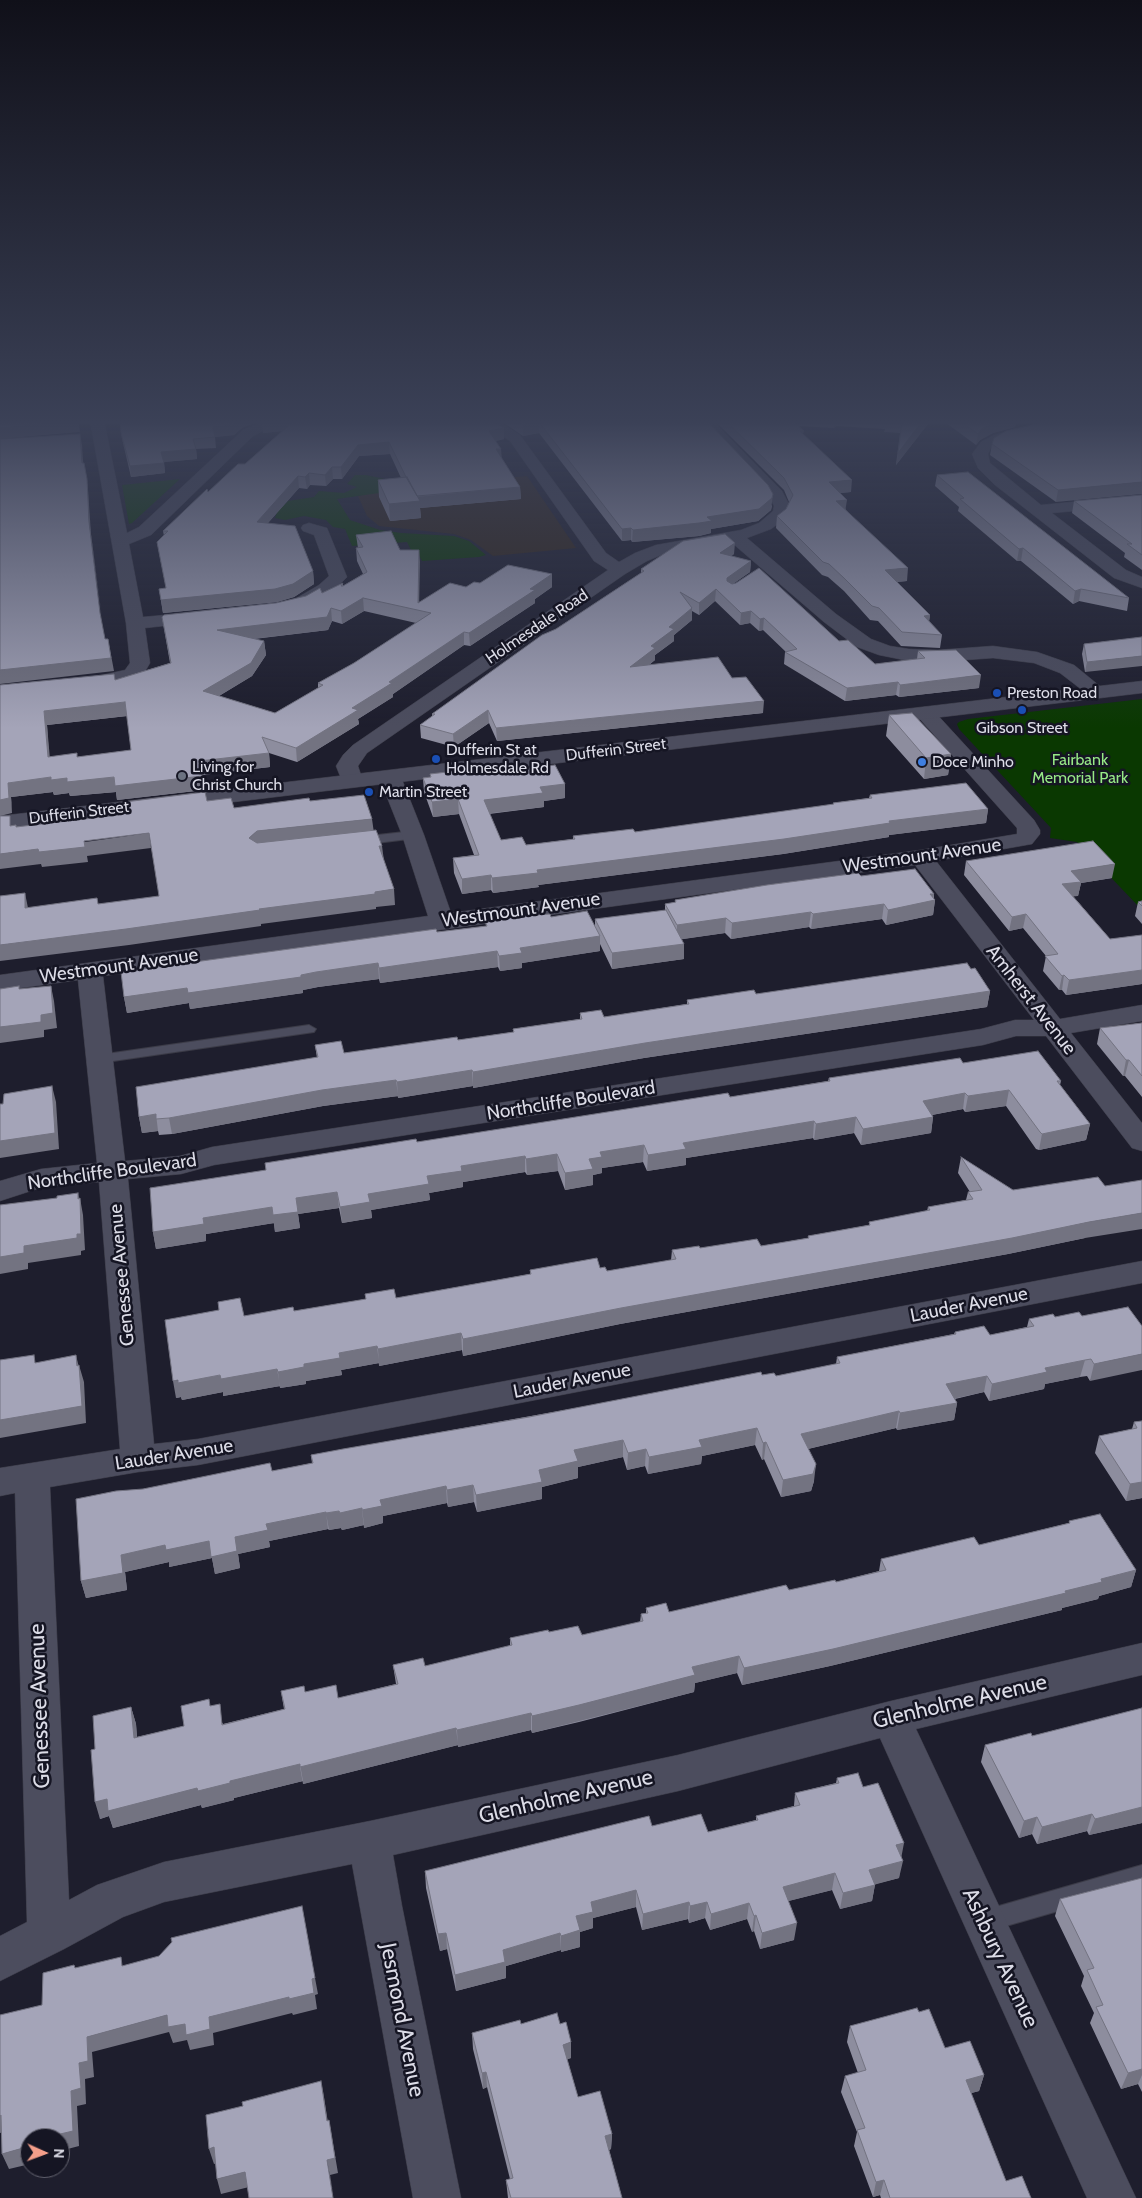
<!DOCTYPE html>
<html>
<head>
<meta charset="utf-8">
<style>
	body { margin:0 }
	#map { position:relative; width:1142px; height:2198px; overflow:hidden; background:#1e1e2d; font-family:Cabin,sans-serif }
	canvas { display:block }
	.north { position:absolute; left:20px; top:2128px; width:50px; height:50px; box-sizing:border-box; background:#151523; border:1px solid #656571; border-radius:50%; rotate:92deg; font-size:14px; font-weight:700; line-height:20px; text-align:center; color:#dcdce7 }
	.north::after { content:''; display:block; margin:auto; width:18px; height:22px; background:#f49e8a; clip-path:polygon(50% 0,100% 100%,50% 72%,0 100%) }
</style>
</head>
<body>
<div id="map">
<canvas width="1142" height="2198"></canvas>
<div class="north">N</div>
</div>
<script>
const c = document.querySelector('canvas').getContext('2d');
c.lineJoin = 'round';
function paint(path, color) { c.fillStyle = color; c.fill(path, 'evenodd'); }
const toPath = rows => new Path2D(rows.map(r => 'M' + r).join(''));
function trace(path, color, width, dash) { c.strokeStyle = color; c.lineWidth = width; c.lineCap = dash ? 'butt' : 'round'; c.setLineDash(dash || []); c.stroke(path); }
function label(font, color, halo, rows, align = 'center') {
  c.font = font + ' Cabin,sans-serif'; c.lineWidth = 5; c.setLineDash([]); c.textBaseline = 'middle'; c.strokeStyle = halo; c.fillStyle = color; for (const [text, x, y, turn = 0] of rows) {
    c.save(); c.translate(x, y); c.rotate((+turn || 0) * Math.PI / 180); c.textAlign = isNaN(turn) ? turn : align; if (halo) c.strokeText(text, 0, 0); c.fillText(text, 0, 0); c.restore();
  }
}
paint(toPath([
	[527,476,576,548,493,556,471,540,454,534,379,526,367,516,358,496,382,489]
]), '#312417');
paint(toPath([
	[355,475,366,475,390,480,393,491,337,499,350,520,380,530,401,533,454,536,469,541,486,555,479,557,422,561,417,552,412,552,407,542,352,546,345,529,333,527,326,520,304,516,285,520,275,518,277,512,288,501,314,497,319,491,344,493,357,487,347,484],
	[180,479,132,523,129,524,122,485],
	[1142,699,1142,910,1077,842,1050,838,1051,828,959,729,957,724,959,722,968,719]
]), '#0a3801');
const service = toPath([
	[413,831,417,832,419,835,417,838,360,845,354,841,360,837,413,831],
	[309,1025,316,1029,314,1032,99,1063,94,1062,92,1059,94,1056,99,1055,309,1025],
	[1142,1865,1142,1887,985,1932,977,1929,973,1921,977,1913,985,1910,1142,1865]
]);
const minor = toPath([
	[90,420,104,420,127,533,139,527,243,430,264,421,321,420,314,424,267,429,253,436,151,535,129,544,143,617,199,612,205,613,208,617,205,621,199,622,145,628,150,663,143,675,138,679,96,688,89,686,86,682,89,678,125,670,130,663,126,623,90,420],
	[468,420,490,420,501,423,520,435,606,553,619,562,635,553,656,545,741,530,759,523,773,511,774,506,769,496,697,420,712,420,782,491,790,506,783,520,771,529,747,538,836,614,871,639,890,646,909,649,938,650,993,646,1037,652,1074,665,1107,692,1104,696,1097,698,1090,696,1060,673,1034,663,993,658,938,662,909,661,879,655,857,647,824,622,731,542,666,553,647,561,625,574,367,753,358,766,363,781,360,786,352,787,344,786,336,766,343,755,353,745,608,570,594,561,510,441,491,429,470,423,468,420],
	[1028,426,1033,427,1035,430,1033,433,1004,441,991,448,988,454,990,463,1041,505,1142,495,1142,505,1052,513,1126,570,1142,577,1142,588,1114,578,995,485,978,468,972,454,981,442,994,435,1028,426],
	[309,523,327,528,347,577,331,593,307,607,288,612,282,611,279,607,282,603,295,599,319,585,329,576,314,535,303,531,301,528,303,525,309,523],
	[925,707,932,709,1034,820,1040,830,1040,834,1032,844,936,861,1060,1019,1142,1005,1142,1021,1071,1033,1142,1123,1142,1151,1132,1148,1046,1036,1016,1036,983,1045,214,1165,181,1174,128,1179,154,1444,198,1439,1142,1261,1142,1283,198,1465,138,1472,50,1487,69,1900,97,1885,164,1862,370,1821,678,1755,891,1701,1142,1643,1142,1675,916,1729,1136,2198,1087,2198,880,1738,678,1791,393,1855,402,1906,461,2198,413,2198,352,1864,164,1902,123,1917,64,1949,0,1981,0,1936,27,1922,15,1493,0,1496,0,1468,120,1449,99,1182,43,1187,0,1201,0,1181,41,1169,97,1163,78,980,0,991,0,975,428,916,402,835,379,777,382,772,390,771,398,772,401,777,424,835,451,913,921,850,1017,834,1017,828,918,717,915,713,918,709,925,707],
	[915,865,1034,1020,1015,1020,981,1029,212,1147,180,1156,125,1161,103,976,915,865]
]);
const secondary = toPath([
	[1142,681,1142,693,0,830,0,816,1142,681]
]);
trace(service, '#3b3b47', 2);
trace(minor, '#3b3b47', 1);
trace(secondary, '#3b3b47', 1);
paint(service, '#4c4d5e');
paint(minor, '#4c4d5e');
paint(secondary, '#4c4d5e');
paint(toPath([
	[266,420,504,428,504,439,496,441,501,458,520,487,521,499,420,508,421,518,390,521,379,497,378,480,401,478,390,454,359,456,342,479,333,479,326,486,310,485,307,489,299,488,268,523,313,571,314,584,294,597,277,602,163,613,159,589,166,588,157,542,164,536,163,531,208,492,245,464,282,431,263,433],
	[496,420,706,420,772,506,771,510,758,521,711,529,711,533,699,536,632,542,631,540,622,541,539,433,523,436,501,421],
	[714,420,931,420,896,465,900,433,884,432,885,429,836,426,834,428,798,426,804,431,803,434,851,492,840,493,846,510,907,581,896,582,930,615,929,621,942,635,940,648,901,646,878,621,870,620,844,591,828,577,822,575,776,528,777,516,786,509,789,502,784,490],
	[942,420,1016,420,1015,427,993,433,980,440,976,445],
	[1037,420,1142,420,1056,502,990,455,992,444,1036,424,1041,420],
	[242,428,234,435,215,437,216,448,196,449,197,459,164,462,165,473,131,477,123,443,121,433],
	[937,475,1129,598,1127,611,1079,601,1073,604,1021,561,1017,561,958,511,959,507,935,486],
	[1142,495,1142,570,1124,557,1125,553,1072,513,1074,501],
	[356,535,400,550,419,550,419,602,480,583,552,574,552,587,535,599,535,603,470,646,464,645,393,694,393,697,358,719,359,724,297,762,269,753,270,767,202,775,204,790,117,800,116,792,70,796,69,793,54,795,53,792,11,797,12,813,0,685,115,680,170,663,162,617,276,603,322,593,343,583,343,586,363,574,357,561,356,548,358,548],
	[364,611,416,623,354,663,318,683,318,688,275,713,219,696,252,676,266,655,264,641,254,639,328,630,332,621,342,624],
	[127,716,131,750,78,757,49,757,47,725],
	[734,554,731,556,751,561,750,572,734,583,839,641,875,664,917,659,918,651,979,688,899,697,896,695,845,701,784,664,785,652,786,652,763,630,759,631,750,623,740,625,715,601,699,615,692,611,692,620,674,635,674,641,655,655,655,660,649,665,732,678,763,713,497,741,489,723,454,747,421,738,420,725,432,717,432,714,556,629,641,573,641,569],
	[1142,637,1085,672,1082,654,1084,644],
	[889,715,951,754,948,775,924,779,886,736],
	[493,772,565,784,565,798,544,801,544,807,489,814,501,840,526,845,573,839,573,836,635,832,833,805,833,803,869,798,870,795,988,809,986,823,889,835,889,837,783,854,538,885,539,887,493,893,491,890,462,894,454,873,453,858,474,855,459,814,433,817,424,792,423,778,430,777,430,774],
	[966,861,1112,878,1081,883,1078,896,1073,896,1110,939,1142,935,1142,984,1066,995,1062,990,1059,990,1043,971,1046,956,1023,928,1009,931,964,875],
	[861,876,934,894,934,899,935,900,933,915,886,925,882,919,811,929,809,927,731,939,725,933,682,939,684,959,612,969,600,944,600,951,522,963,522,968,500,971,498,967,380,983,379,979,318,987,303,990,303,993,190,1009,189,1003,127,1013,124,997,437,932,486,926,485,921,551,917,595,927,595,919,665,911,665,904,675,903,675,900],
	[1142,901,1142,924,1135,916,1138,902],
	[971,969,990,991,987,1007,644,1058,473,1088,473,1086,398,1098,398,1096,323,1106,172,1134,159,1135,158,1131,142,1133,139,1117,317,1058,315,1045,344,1053,458,1040,513,1032,513,1029,580,1019,580,1013,604,1017,687,1004,687,1000,756,994],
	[1142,1023,1142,1097,1125,1076,1123,1076,1097,1044,1100,1028],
	[963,1063,1061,1081,1060,1085,1090,1124,1086,1140,1039,1150,1036,1149,1006,1106,965,1112,963,1109,932,1115,933,1117,931,1133,861,1145,854,1133,814,1140,813,1138,686,1158,686,1165,647,1171,643,1162,602,1168,602,1173,593,1175,593,1185,565,1190,558,1171,527,1175,525,1172,463,1182,463,1187,429,1193,430,1200,371,1210,372,1218,342,1223,339,1208,298,1214,300,1228,275,1232,274,1223,206,1234,206,1241,156,1249,153,1232,266,1170,417,1142,730,1097,828,1081,829,1078],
	[961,1157,1085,1238,1008,1254,620,1324,463,1356,462,1350,379,1366,379,1363,341,1370,342,1375,306,1381,306,1384,280,1388,280,1386,223,1396,223,1392,182,1400,181,1397,176,1398,244,1316,294,1311,366,1299,365,1294,396,1298,530,1274,530,1270,600,1268,607,1271,671,1260,672,1250,761,1246,808,1238,808,1236,869,1225,869,1222,927,1211,928,1207,966,1200,968,1192,970,1192,958,1173],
	[1128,1307,1090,1381,1087,1376,1080,1377,1045,1384,1044,1389,989,1401,984,1392,955,1399,957,1403,954,1420,897,1430,896,1428,808,1449,814,1481,811,1491,781,1497,764,1459,762,1460,755,1445,702,1456,701,1464,648,1474,645,1466,627,1470,623,1457,578,1467,578,1478,542,1487,542,1499,477,1512,474,1502,448,1507,447,1503,383,1516,383,1523,364,1528,364,1525,342,1530,341,1528,329,1530,328,1529,269,1541,270,1547,238,1554,240,1568,215,1574,212,1558,169,1567,169,1562,125,1572,127,1590,86,1598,81,1581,143,1489,272,1471,312,1463,311,1455,762,1375,776,1376,836,1364,837,1357,954,1334,955,1332,990,1335,1027,1327,1029,1319,1082,1316],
	[1142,1421,1142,1498,1126,1501,1095,1453,1099,1436,1132,1429,1134,1422],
	[1069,1521,1136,1570,1131,1587,1099,1596,1098,1599,1062,1608,1062,1610,830,1666,742,1685,737,1673,695,1683,694,1692,579,1722,532,1733,531,1730,458,1747,458,1745,303,1784,303,1781,234,1798,234,1800,202,1808,201,1805,113,1828,109,1816,100,1819,95,1749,131,1707,136,1724,137,1737,184,1726,211,1706,223,1724,284,1709,281,1691,305,1692,338,1698,396,1684,393,1665,425,1666,510,1646,510,1638,549,1632,582,1635,640,1622,641,1614,646,1613,646,1608,669,1612,836,1582,879,1571,881,1559,979,1545,1069,1523],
	[1142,1708,1142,1823,1089,1835,1087,1831,1037,1844,1032,1834,1019,1838,981,1762,985,1745,1032,1736],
	[837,1778,863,1787,901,1858,899,1878,875,1884,872,1901,840,1909,832,1890,788,1901,794,1940,760,1949,754,1931,752,1932,747,1919,710,1930,705,1918,689,1923,688,1919,642,1930,636,1907,593,1918,593,1928,580,1932,580,1947,561,1952,561,1950,506,1966,506,1978,456,1991,447,1949,440,1951,426,1888,425,1871,652,1826,708,1832,756,1820,756,1816,794,1806,795,1793,836,1783],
	[1142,1878,1142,2092,1138,2084,1121,2089,1090,2023,1094,2013,1081,1986,1084,1976,1055,1916,1060,1899],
	[919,2012,945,2048,984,2075,979,2091,971,2093,1006,2181,1031,2198,881,2198,880,2195,873,2197,854,2146,857,2132,841,2092,845,2076,858,2073,847,2042,850,2026],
	[472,2033,571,2058,567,2059,578,2097,612,2134,611,2149,609,2150,622,2198,508,2198,506,2180,510,2179,487,2087,483,2089,473,2049]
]), '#8d8d9e');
paint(toPath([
	[78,420,80,432,0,439,0,428],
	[239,420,262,420,242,428,234,435,214,437,213,427],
	[287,420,295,420,296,430,263,433,262,422],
	[835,420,837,420,836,426,834,428],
	[923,420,931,420,896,465,898,453],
	[1003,420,1016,420,1015,427,993,433,980,440,976,445,978,434,982,429,995,422],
	[539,422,539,433,523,436,523,425],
	[504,428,504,439,489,442,489,431],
	[80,434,82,445,84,475,82,463],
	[389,442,390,454,359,456,342,479,341,467,358,445],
	[196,449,197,459,162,462,161,452],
	[496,449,501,449,502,460],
	[84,463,88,490,91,534,103,626,89,522],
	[164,463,165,473,131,477,130,466],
	[332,467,333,479,326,486,325,475],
	[309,473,310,485,307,489,305,477],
	[298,476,299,488,258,534,257,522],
	[852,480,851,492,828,494,829,482],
	[1142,482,1142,494,1056,502,1058,490],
	[520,487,521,499,420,508,421,518,390,521,389,504,416,497],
	[773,494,771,510,758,521,711,529,711,533,699,536,632,542,633,530,707,517],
	[847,500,845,512,836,501],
	[631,528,631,540,622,541,622,529],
	[735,543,734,554,720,564,720,553],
	[1023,548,1021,561,1017,561,1019,549],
	[419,550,420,562,419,610,418,603],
	[751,561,750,572,726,589,727,578],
	[908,568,907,581,884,583,885,570],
	[313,571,314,584,294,597,277,602,163,613,161,600],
	[552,574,552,587,535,599,535,603,470,646,469,633,530,589],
	[716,589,715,601,699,615,699,603],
	[1081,589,1079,601,1073,604,1075,591],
	[363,598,364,611,342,624,341,611],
	[331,608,332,621,328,630,218,643,217,630],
	[692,608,692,620,674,635,674,641,655,655,655,660,630,679,630,667,669,627],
	[751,611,750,623,740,625,741,613],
	[930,615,928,629,924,616],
	[764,618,763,630,759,631,760,619],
	[464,632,464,645,393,694,393,697,358,719,359,724,297,762,296,748,389,682],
	[108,639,114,671,0,684,0,670],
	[264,641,266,655,252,676,204,705,203,691],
	[1142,656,1142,666,1085,672,1087,662],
	[981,675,979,688,899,697,900,685],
	[898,682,896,695,845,701,847,688],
	[764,701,763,713,497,741,496,728],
	[125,702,127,716,47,725,51,771,48,757,44,711],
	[488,710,489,723,454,747,453,734],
	[269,753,270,767,201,775,199,761],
	[951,754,948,775,924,779,926,758],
	[202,776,204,790,117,800,116,792,70,796,69,793,54,795,53,792,11,797,12,813,0,816,0,800,8,783,51,777,67,778],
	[565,784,565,798,544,801,544,807,484,814,484,800,540,787],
	[458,799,459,814,433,817,432,802],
	[988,809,986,823,889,835,889,837,783,854,538,885,539,887,493,893,492,878,537,870,889,821],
	[372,819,374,833,259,846,249,838,257,831],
	[149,833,151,848,87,856,88,862,42,867,41,864,0,869,0,854],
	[379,846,382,846,384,861],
	[1115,864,1112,878,1081,883,1078,896,1059,898,1062,884,1071,871],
	[491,875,491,890,462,894,462,879],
	[394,889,395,905,376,907,376,909,261,924,261,926,129,945,0,961,0,945],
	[25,893,28,908,25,908],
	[930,894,934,894,933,900,935,900,933,915,886,925,888,910],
	[884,904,882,919,811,929,813,914],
	[811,912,809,927,731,939,732,923],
	[1026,914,1023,928,1009,931,1012,917],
	[726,918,725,933,677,940,677,925],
	[600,936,600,951,522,963,522,968,500,971,499,956,520,948],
	[684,944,684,959,612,969,612,953],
	[497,951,498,967,380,983,379,968],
	[378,963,379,979,318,987,303,990,303,993,190,1009,189,1003,127,1013,124,997,187,988,301,975,316,972],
	[1142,970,1142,984,1066,995,1069,980],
	[1064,975,1062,990,1059,990,1062,976],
	[51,986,54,1001,57,1028,44,1030,44,1037,0,1043,0,1027,41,1015],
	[990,991,987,1007,644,1058,473,1088,473,1072,645,1043],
	[1126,1060,1129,1060,1125,1076,1123,1076],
	[472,1070,473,1086,398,1098,397,1082],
	[396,1080,398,1096,323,1106,172,1134,169,1118,322,1090],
	[52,1086,56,1102,59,1149,0,1158,0,1141],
	[1009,1090,1006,1106,965,1112,968,1096],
	[965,1093,963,1109,921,1117,923,1101],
	[156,1114,158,1131,142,1133,139,1117],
	[856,1117,854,1133,814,1140,816,1124],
	[933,1117,931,1133,861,1145,863,1129],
	[814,1121,813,1138,686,1158,686,1165,647,1171,648,1155,683,1143],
	[1090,1124,1086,1140,1039,1150,1042,1134],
	[644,1145,643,1162,602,1168,602,1173,593,1175,593,1185,565,1190,565,1173,600,1152],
	[557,1154,558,1171,527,1175,526,1159],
	[525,1156,525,1172,463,1182,463,1187,429,1193,430,1200,371,1210,372,1218,342,1223,340,1207,368,1194,461,1166],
	[337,1192,339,1208,298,1214,300,1228,275,1232,273,1215,296,1198],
	[78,1193,80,1204,80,1198,83,1215,85,1250,81,1251,81,1255,28,1263,28,1269,0,1274,0,1257,24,1246,78,1199],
	[272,1207,274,1223,206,1234,206,1241,156,1249,153,1232,203,1218],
	[1142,1213,1142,1229,1085,1238,1008,1254,620,1324,463,1356,463,1339,621,1308,1089,1222],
	[461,1333,462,1350,379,1366,378,1349],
	[377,1346,379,1363,341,1370,342,1375,306,1381,306,1384,280,1388,278,1372,304,1364,339,1353],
	[1142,1354,1142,1370,1090,1381,1094,1364],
	[76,1355,80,1372,79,1365,84,1382,86,1423,0,1438,0,1420,77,1366],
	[1085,1360,1080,1377,1045,1384,1044,1389,989,1401,992,1384,1045,1368],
	[277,1369,280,1386,223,1396,223,1392,182,1400,181,1397,176,1398,173,1381],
	[987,1376,984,1392,943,1401,946,1384],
	[957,1403,954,1420,897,1430,900,1413],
	[899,1411,896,1428,799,1451,801,1434],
	[757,1428,755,1445,702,1456,701,1464,648,1474,649,1457,699,1440],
	[623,1440,623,1457,578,1467,578,1478,542,1487,542,1499,477,1512,476,1495,539,1470,574,1450],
	[766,1442,764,1459,762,1460,763,1443],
	[646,1449,645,1466,627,1470,628,1453],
	[816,1464,814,1481,811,1491,781,1497,783,1480],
	[1142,1482,1142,1498,1126,1501,1130,1484],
	[473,1485,474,1502,448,1507,447,1490],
	[446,1486,447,1503,383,1516,383,1523,364,1528,362,1510,380,1500],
	[362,1508,364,1525,342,1530,341,1528,329,1530,326,1513,339,1511],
	[326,1512,328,1529,269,1541,270,1547,238,1554,240,1568,215,1574,212,1558,169,1567,169,1562,125,1572,127,1590,86,1598,81,1581,121,1555,165,1545,209,1541,235,1537,266,1524],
	[1136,1570,1131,1587,1099,1596,1098,1599,1062,1608,1062,1610,830,1666,742,1685,744,1668,1065,1591,1101,1579],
	[739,1656,737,1673,695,1683,694,1692,532,1733,532,1716,692,1667],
	[131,1707,136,1724,138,1755,134,1738],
	[531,1713,531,1730,458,1747,457,1730],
	[456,1728,458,1745,303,1784,300,1767],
	[300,1764,303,1781,234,1798,234,1800,202,1808,201,1805,113,1828,109,1816,100,1819,95,1802,107,1799,230,1781],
	[1142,1807,1142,1823,1089,1835,1095,1819],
	[1092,1814,1087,1831,1037,1844,1042,1827],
	[1037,1817,1032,1834,1019,1838,1024,1821],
	[904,1843,901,1859,896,1845],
	[903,1861,899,1878,866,1887,869,1870],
	[835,1873,832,1890,781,1903,783,1887],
	[875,1885,872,1901,840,1909,843,1893],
	[636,1890,636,1907,593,1918,593,1928,580,1932,580,1947,561,1952,561,1936,576,1916,591,1902],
	[689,1902,688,1919,642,1930,643,1914],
	[707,1902,705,1918,689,1923,690,1906],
	[749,1903,747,1919,710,1930,711,1914],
	[756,1915,754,1931,752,1932,754,1916],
	[797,1923,794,1940,760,1949,762,1933],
	[446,1933,447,1949,440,1951,438,1934],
	[560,1933,561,1950,506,1966,506,1978,456,1991,455,1975,503,1950],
	[315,1978,318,1994,315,1995,317,2009,293,2015,292,2013,213,2033,214,2045,190,2050,187,2040,173,2043,169,2032,92,2052,94,2077,85,2079,86,2104,77,2106,79,2146,60,2151,60,2138,43,2138,71,2091,87,2037,167,2015,209,2017],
	[571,2042,571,2058,563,2061,563,2045],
	[1142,2069,1142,2075,1138,2084,1121,2089,1128,2073],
	[486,2072,487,2087,483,2089,482,2073],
	[984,2075,979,2091,961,2096,966,2080],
	[321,2081,324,2097,330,2136,327,2121],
	[1,2115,8,2131,0,2133,0,2116],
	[329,2120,338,2173,330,2175,334,2198,327,2160],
	[612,2134,611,2149,605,2151,605,2136],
	[30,2146,30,2164,9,2169,2,2154],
	[214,2147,218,2163,214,2164,209,2149],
	[245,2172,249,2187,221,2194,217,2179],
	[884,2180,880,2195,873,2197,876,2182]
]), '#737381');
const building = toPath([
	[0,420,78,420,78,421,0,428,0,420],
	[120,420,239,420,233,425,213,427,215,437,193,439,196,449,161,452,164,463,130,466,121,433,120,420],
	[266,420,287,420,262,422,266,420],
	[295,420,490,420,504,428,489,431,501,449,496,449,520,487,417,496,406,477,389,442,358,445,341,467,332,467,325,475,309,473,305,477,298,476,257,522,295,526,313,571,293,584,275,589,161,600,159,589,166,588,157,542,168,531,163,531,207,489,208,492,238,464,245,464,295,420],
	[516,420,706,420,768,485,773,494,772,498,759,509,707,517,712,521,699,523,633,530,631,528,622,529,539,422,523,425,516,420],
	[725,420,792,420,804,431,800,431,852,480,829,482,847,500,836,501,908,568,885,570,930,615,924,616,942,635,902,632,879,608,872,606,845,579,829,564,823,562,777,516,786,509,793,495,784,478,725,420],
	[885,420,923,420,898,453,902,422,885,420],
	[959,420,1003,420,995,422,982,429,978,434,959,420],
	[1041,420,1058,422,1085,420,1142,420,1142,482,1058,490,992,444,994,438,1006,431,1036,424,1041,420],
	[80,434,82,463,84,463,87,479,89,522,100,613,105,639,108,639,111,658,0,670,0,439,80,434],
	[968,472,1129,598,1081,589,1075,591,1023,548,1019,549,960,499,964,498,937,475,968,472],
	[407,477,420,501,389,504,378,480,407,477],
	[1142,495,1142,555,1127,544,1132,544,1074,501,1142,495],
	[391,531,400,550,419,550,418,603,450,583,466,587,474,582,480,583,508,565,552,574,530,589,535,590,469,633,464,632,389,682,392,683,352,708,358,710,296,748,262,737,269,753,199,761,202,776,115,786,114,777,67,782,67,778,51,780,51,777,8,783,9,798,0,800,0,685,114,674,115,680,171,663,162,617,164,615,276,603,306,596,320,588,322,593,343,583,341,586,343,586,367,572,356,548,363,547,356,535,391,531],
	[363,598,431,613,354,663,318,683,323,685,275,713,203,691,251,663,264,641,217,630,327,617,331,608,341,611,363,598],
	[125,702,131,750,77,757,77,753,48,757,44,711,125,702],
	[725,534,735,543,720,553,751,561,727,578,727,581,732,584,736,583,759,568,839,641,848,640,875,664,925,658,918,651,956,650,981,675,900,685,898,682,847,688,785,652,797,649,764,618,760,619,751,611,741,613,716,589,699,603,680,592,692,608,669,627,674,629,651,646,655,648,630,667,718,657,732,678,746,677,764,701,496,728,488,710,453,734,420,725,435,714,432,714,542,635,556,629,644,571,641,569,683,541,725,534],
	[1142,637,1142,656,1087,662,1084,644,1142,637],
	[912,713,951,754,926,758,889,715,912,713],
	[555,765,565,784,540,787,543,793,484,800,501,840,522,837,526,845,575,839,573,836,633,829,635,832,834,804,833,803,872,798,870,795,966,783,988,809,889,821,890,823,784,839,537,870,538,873,492,878,491,875,462,879,453,858,479,855,458,799,432,802,423,778,431,777,430,774,491,767,493,772,555,765],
	[205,792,207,801,231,798,234,808,309,798,310,801,364,795,372,819,257,831,249,838,257,843,376,830,382,846,379,846,394,889,375,892,375,894,259,909,260,910,126,929,0,945,0,896,25,893,25,908,97,898,98,904,159,896,149,833,84,841,85,847,39,852,38,849,0,854,0,816,10,816,10,826,16,825,16,827,119,815,117,803,205,792],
	[1093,841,1115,864,1071,871,1081,882,1062,884,1110,939,1142,935,1142,970,1069,980,1064,975,1062,976,1045,956,1058,954,1026,914,1012,917,966,861,1093,841],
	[915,869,934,894,930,894,935,900,888,910,884,904,813,914,811,912,732,923,726,918,677,925,665,904,676,902,675,900,767,885,858,873,861,876,915,869],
	[1142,901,1142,906,1138,902,1142,901],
	[666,910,684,944,612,953,595,919,666,910],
	[587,911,600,936,520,948,522,953,499,956,497,951,379,968,378,963,316,972,301,975,301,977,188,993,187,988,124,997,121,972,436,929,437,932,487,926,485,921,534,915,550,914,551,917,587,911],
	[967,963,971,969,975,968,990,991,645,1043,473,1072,472,1070,397,1082,396,1080,322,1090,169,1118,156,1119,156,1114,139,1117,136,1087,318,1057,315,1045,341,1041,344,1053,457,1037,458,1040,514,1032,513,1029,582,1019,580,1013,601,1010,604,1017,689,1004,687,1000,754,990,756,994,967,963],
	[19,986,19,989,51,986,53,1013,41,1015,41,1022,0,1027,0,989,19,986],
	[1142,1023,1142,1076,1129,1060,1126,1060,1100,1028,1142,1023],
	[1038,1051,1061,1081,1057,1081,1090,1124,1042,1134,1040,1132,1009,1090,968,1096,965,1093,923,1101,933,1117,863,1129,856,1117,816,1124,814,1121,683,1143,686,1149,648,1155,644,1145,600,1152,602,1157,589,1159,593,1169,565,1173,557,1154,526,1159,525,1156,461,1166,462,1171,427,1176,429,1184,368,1194,370,1202,340,1207,337,1192,296,1198,298,1212,273,1215,272,1207,203,1218,204,1224,153,1232,150,1188,266,1170,265,1163,416,1139,417,1142,728,1093,730,1097,830,1081,829,1078,960,1058,963,1063,1038,1051],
	[52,1086,55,1133,0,1141,0,1104,3,1104,4,1094,52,1086],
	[961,1157,1013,1190,1098,1177,1105,1186,1142,1180,1142,1213,1089,1222,1012,1238,621,1308,463,1339,461,1333,378,1349,377,1346,339,1353,340,1358,304,1364,304,1367,278,1372,277,1369,221,1379,220,1375,178,1383,178,1380,173,1381,165,1320,219,1310,218,1302,240,1298,244,1316,293,1307,294,1311,366,1299,365,1294,394,1289,396,1298,531,1274,530,1270,597,1258,600,1268,605,1267,607,1271,676,1259,672,1250,699,1246,700,1248,757,1239,761,1246,809,1238,808,1236,870,1225,869,1222,930,1210,928,1207,973,1199,968,1192,982,1190,961,1157],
	[78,1193,78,1199,80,1198,81,1234,77,1234,77,1238,24,1246,24,1253,0,1257,0,1205,57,1198,57,1196,78,1193],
	[1128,1307,1142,1326,1142,1354,1094,1364,1091,1359,1085,1360,1045,1368,1047,1372,992,1384,987,1376,946,1384,957,1403,900,1413,899,1411,801,1434,816,1464,813,1474,783,1480,766,1442,763,1443,757,1428,699,1440,702,1447,649,1457,646,1449,628,1453,623,1440,574,1450,578,1461,539,1470,542,1482,476,1495,473,1485,447,1490,446,1486,380,1500,382,1506,362,1510,362,1508,340,1513,339,1511,326,1513,326,1512,266,1524,268,1530,235,1537,237,1551,211,1557,209,1541,166,1550,165,1545,121,1555,123,1573,81,1581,76,1499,116,1491,143,1489,270,1463,272,1471,313,1463,311,1455,343,1449,529,1417,761,1372,762,1375,774,1373,776,1376,840,1363,837,1357,956,1334,955,1332,984,1326,990,1335,1034,1326,1029,1319,1053,1314,1055,1317,1079,1312,1082,1316,1128,1307],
	[34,1355,35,1363,76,1355,77,1366,79,1365,82,1406,0,1420,0,1360,34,1355],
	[1142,1421,1142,1482,1130,1484,1099,1436,1137,1428,1134,1422,1142,1421],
	[1100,1514,1136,1570,1101,1579,1102,1582,1065,1591,1066,1593,833,1649,744,1668,739,1656,692,1667,695,1675,579,1705,532,1716,531,1713,457,1730,456,1728,300,1767,300,1764,230,1781,230,1783,198,1791,197,1788,108,1811,107,1799,95,1802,91,1750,95,1749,93,1716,131,1707,134,1738,184,1726,181,1706,209,1699,210,1706,220,1704,222,1725,285,1709,281,1691,304,1686,305,1692,336,1685,338,1698,398,1684,393,1665,423,1658,425,1666,512,1645,510,1638,548,1630,549,1632,578,1626,582,1635,643,1621,641,1614,648,1613,646,1608,666,1603,669,1612,786,1585,789,1590,835,1580,836,1582,886,1570,881,1559,974,1537,979,1545,1070,1523,1069,1521,1100,1514],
	[1142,1708,1142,1807,1095,1819,1092,1814,1042,1827,1037,1817,1024,1821,985,1745,1031,1733,1032,1736,1142,1708],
	[858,1773,863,1787,878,1783,904,1843,896,1845,903,1861,869,1870,875,1885,843,1893,835,1873,783,1887,797,1923,762,1933,756,1915,754,1916,749,1903,711,1914,707,1902,690,1906,689,1902,643,1914,636,1890,591,1902,593,1912,576,1916,580,1930,561,1936,560,1933,503,1950,505,1962,455,1975,446,1933,438,1934,425,1871,649,1816,652,1826,701,1814,708,1832,758,1820,756,1816,800,1805,795,1793,839,1783,837,1778,858,1773],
	[1142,1878,1142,2069,1128,2073,1096,2007,1103,2005,1087,1970,1094,1968,1060,1899,1142,1878],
	[302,1906,315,1978,312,1979,314,1993,289,1999,289,1997,209,2017,210,2029,186,2035,185,2024,168,2027,167,2015,87,2037,88,2061,79,2063,81,2088,71,2091,73,2131,43,2138,30,2138,30,2146,2,2154,1,2115,0,2116,0,2015,42,2005,43,1973,74,1965,75,1968,121,1957,122,1966,159,1956,172,1942,171,1938,302,1906],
	[917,2008,919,2012,929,2009,945,2048,970,2041,984,2075,966,2080,1006,2181,1022,2176,1031,2198,890,2198,884,2180,876,2182,857,2130,865,2128,845,2076,866,2070,850,2026,917,2008],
	[557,2013,560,2024,566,2022,571,2042,563,2045,578,2097,600,2091,612,2134,605,2136,622,2198,511,2198,506,2180,513,2178,486,2072,482,2073,472,2033,520,2020,521,2024,557,2013],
	[321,2081,327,2121,329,2120,335,2158,327,2160,333,2198,249,2198,245,2172,217,2179,214,2147,209,2149,206,2115,243,2106,242,2102,321,2081]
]);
paint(building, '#a4a4b8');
trace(building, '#737381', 1);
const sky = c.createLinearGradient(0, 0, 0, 728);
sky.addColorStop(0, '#101019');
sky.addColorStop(0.58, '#3b4157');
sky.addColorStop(1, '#3b415700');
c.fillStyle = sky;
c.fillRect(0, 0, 1142, 728);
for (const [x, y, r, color] of [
	[997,693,5,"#1a4fb4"],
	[1022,710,5,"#1a4fb4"],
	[436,759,5,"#1a4fb4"],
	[922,762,5,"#3f7fe0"],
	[182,776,5,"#6b7280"],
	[369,792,5,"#1a4fb4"]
]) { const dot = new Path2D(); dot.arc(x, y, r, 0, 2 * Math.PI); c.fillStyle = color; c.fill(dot); trace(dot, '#151523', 2); }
label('16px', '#dcdce7', '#151523', [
	["Holmesdale Road",537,627,-34],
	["Dufferin Street",616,750,-7],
	["Dufferin Street",79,813,-7]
]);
label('16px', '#dcdce7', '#151523', [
	["Preston Road",1007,693],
	["Gibson Street",1022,728,"center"],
	["Dufferin St at",446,750],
	["Holmesdale Rd",446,768],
	["Doce Minho",932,762],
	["Living for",192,767],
	["Christ Church",192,785],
	["Martin Street",379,792]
], 'left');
label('16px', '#97e987', '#151523', [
	["Fairbank",1080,760],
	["Memorial Park",1080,778]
]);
label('19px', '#dcdce7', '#151523', [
	["Westmount Avenue",922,856,-8],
	["Westmount Avenue",521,910,-8],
	["Westmount Avenue",119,966,-8],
	["Amherst Avenue",1031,1000,52],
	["Northcliffe Boulevard",571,1101,-9],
	["Northcliffe Boulevard",112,1172,-8],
	["Genessee Avenue",122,1275,-95],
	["Lauder Avenue",969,1305,-11],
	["Lauder Avenue",572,1381,-11],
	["Lauder Avenue",174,1455,-9]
]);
label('22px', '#dcdce7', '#151523', [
	["Glenholme Avenue",960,1702,-13],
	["Genessee Avenue",40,1706,-92],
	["Glenholme Avenue",566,1797,-13],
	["Ashbury Avenue",1000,1958,65],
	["Jesmond Avenue",402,2020,79]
]);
</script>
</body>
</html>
